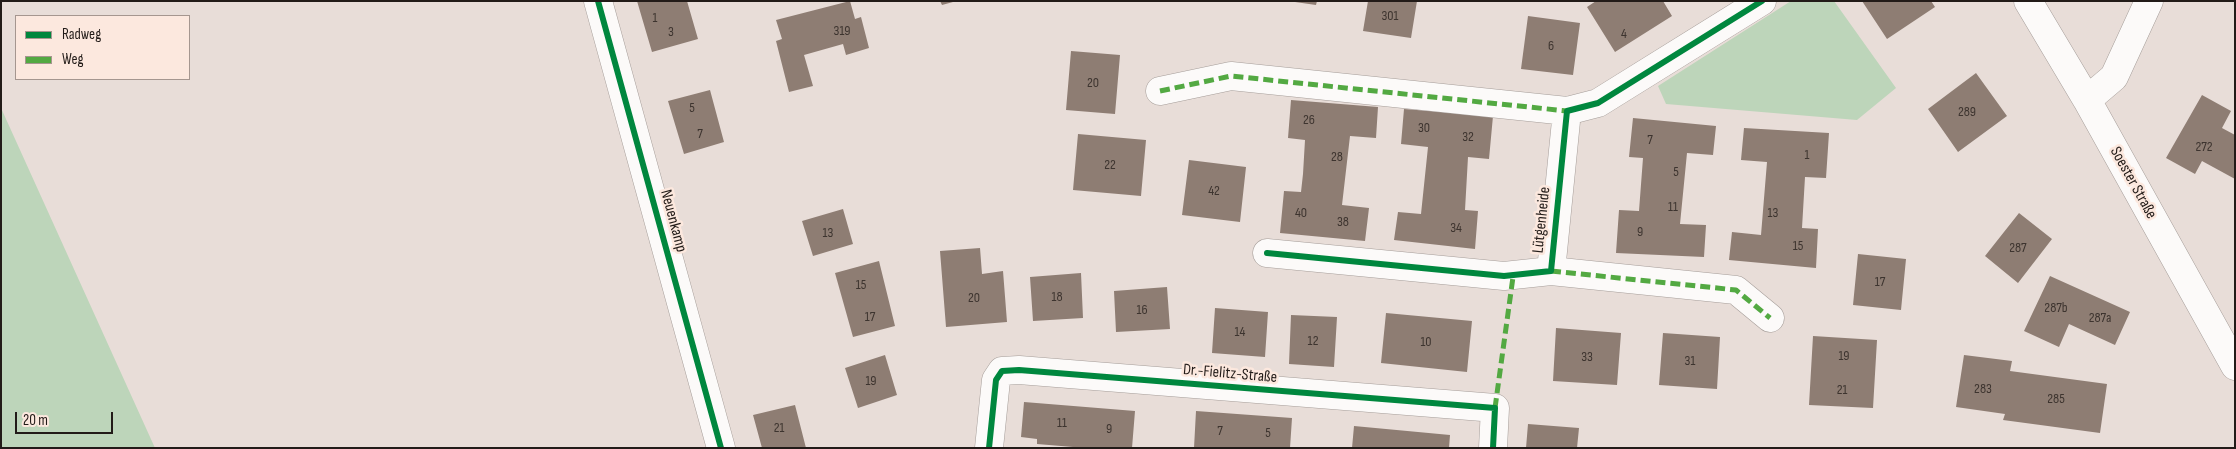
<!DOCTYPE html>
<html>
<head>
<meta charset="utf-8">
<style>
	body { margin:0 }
	#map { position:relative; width:2236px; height:449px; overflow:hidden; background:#e8ddd8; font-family:"Sofia Sans Condensed",sans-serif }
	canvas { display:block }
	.frame { position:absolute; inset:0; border:2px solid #221b18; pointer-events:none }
	.legend { position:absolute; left:15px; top:15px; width:175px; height:65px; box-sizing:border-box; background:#fce8de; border:1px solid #a5968f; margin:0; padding:6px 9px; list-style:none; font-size:15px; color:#221b18 }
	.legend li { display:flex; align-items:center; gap:10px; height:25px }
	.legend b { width:25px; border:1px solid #a5968f }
	.scale { position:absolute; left:15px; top:412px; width:98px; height:22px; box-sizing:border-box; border:2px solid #221b18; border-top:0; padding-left:6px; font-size:15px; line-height:18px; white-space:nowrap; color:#221b18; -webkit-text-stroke:4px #fce8de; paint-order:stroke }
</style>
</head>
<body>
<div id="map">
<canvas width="2236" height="449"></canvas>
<div class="frame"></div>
<ul class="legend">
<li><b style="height:6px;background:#00873e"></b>Radweg</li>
<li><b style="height:6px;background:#53a942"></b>Weg</li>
</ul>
<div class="scale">20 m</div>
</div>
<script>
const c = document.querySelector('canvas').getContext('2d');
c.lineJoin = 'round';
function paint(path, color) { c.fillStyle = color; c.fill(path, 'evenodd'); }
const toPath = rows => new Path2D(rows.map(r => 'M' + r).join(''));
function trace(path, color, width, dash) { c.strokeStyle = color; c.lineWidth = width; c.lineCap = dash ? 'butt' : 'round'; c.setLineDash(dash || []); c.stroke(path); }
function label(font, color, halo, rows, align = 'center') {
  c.font = font + ' "Sofia Sans Condensed",sans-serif'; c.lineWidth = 5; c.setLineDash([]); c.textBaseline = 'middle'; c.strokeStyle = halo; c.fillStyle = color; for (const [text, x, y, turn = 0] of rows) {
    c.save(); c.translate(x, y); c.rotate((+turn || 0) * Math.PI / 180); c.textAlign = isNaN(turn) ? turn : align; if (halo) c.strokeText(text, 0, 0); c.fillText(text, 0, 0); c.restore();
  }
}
paint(toPath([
	[1791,1,1834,1,1896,88,1857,120,1666,104,1658,86],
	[1,108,155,448,1,448]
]), '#bdd5ba');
paint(toPath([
	[637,1,687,1,698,39,652,52],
	[850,1,855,19,861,17,869,48,846,55,843,44,804,55,813,86,789,92,776,41,782,39,776,20],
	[940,1,953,1,953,2,942,5],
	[1288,1,1317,1,1316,5],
	[1368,1,1417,1,1411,38,1363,31],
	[1596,1,1663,1,1672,16,1615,52,1587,7],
	[1862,1,1931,1,1935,7,1887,39],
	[1528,16,1580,23,1573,75,1521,69],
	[1071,51,1120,55,1115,114,1066,110],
	[1976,73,2007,116,1958,152,1928,109],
	[710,90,724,142,684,154,668,101],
	[2202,95,2231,111,2222,128,2235,135,2235,179,2202,161,2195,174,2166,158],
	[1291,100,1378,107,1376,138,1350,136,1342,205,1369,208,1365,241,1280,233,1284,191,1301,192,1303,174,1305,140,1288,138],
	[1404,109,1493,116,1489,159,1468,157,1465,210,1478,211,1475,249,1394,240,1398,212,1421,214,1428,147,1401,144],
	[1633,118,1716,126,1713,155,1687,153,1680,224,1706,225,1704,257,1616,253,1619,210,1639,211,1643,158,1629,157],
	[1744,128,1829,133,1826,178,1805,177,1802,228,1818,229,1816,268,1729,260,1732,232,1761,235,1767,162,1741,160],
	[1078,134,1146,140,1141,196,1073,190],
	[1189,160,1246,167,1240,222,1182,215],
	[843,209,853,244,813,256,802,221],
	[2019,213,2052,239,2018,283,1985,256],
	[980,248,982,274,1003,271,1007,322,946,327,940,251],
	[1858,254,1906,259,1901,310,1853,305],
	[879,261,895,326,853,337,835,273],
	[1081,273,1083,318,1033,321,1030,277],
	[2050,276,2130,312,2115,345,2069,324,2059,347,2024,331],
	[1167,287,1170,329,1116,332,1114,291],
	[1215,308,1268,312,1265,357,1212,353],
	[1386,313,1472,321,1467,372,1381,363],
	[1291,315,1337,317,1334,367,1289,364],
	[1556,328,1621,333,1617,385,1553,381],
	[1663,333,1720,337,1717,389,1659,385],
	[1813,336,1877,340,1873,408,1809,405],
	[885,355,897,395,858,408,845,368],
	[1964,355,2012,361,2010,371,2107,384,2100,433,2003,420,2005,414,1956,407],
	[1024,402,1135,411,1132,448,1085,448,1037,444,1037,439,1021,437],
	[795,405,806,448,762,448,753,415],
	[1196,411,1292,418,1290,448,1194,448],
	[1528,424,1579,428,1577,448,1526,448],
	[1354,426,1450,435,1449,448,1352,448]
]), '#8e7d73');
const minor = toPath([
	[598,1,721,448],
	[2028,1,2087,100,2235,366],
	[1160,91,1231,76,1567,111],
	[2087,100,2114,77,2149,1],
	[1267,253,1504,276,1551,271,1567,111,1598,103,1762,1],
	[1551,271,1736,290,1770,318],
	[989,448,996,380,1002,371,1019,370,1495,408,1493,448]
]);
trace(minor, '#a59d99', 29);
trace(minor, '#fcfaf9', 28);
trace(toPath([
	[1160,91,1231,76,1567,111],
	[1551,271,1736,290,1770,318],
	[1495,408,1513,277]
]), '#53a942', 5, [10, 5]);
trace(toPath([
	[598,1,721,448],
	[1267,253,1504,276,1551,271,1567,111,1598,103,1762,1],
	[989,448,996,380,1002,371,1019,370,1495,408,1493,448]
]), '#00873e', 6);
label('14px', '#3d342f', null, [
	["301",1390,16],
	["1",655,18],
	["319",842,31],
	["3",671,32],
	["4",1624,34],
	["6",1551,46],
	["20",1093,83],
	["5",692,108],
	["289",1967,112],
	["26",1309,120],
	["30",1424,128],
	["7",700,134],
	["32",1468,137],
	["7",1650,140],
	["272",2204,147],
	["1",1807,155],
	["28",1337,157],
	["22",1110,165],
	["5",1676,172],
	["42",1214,191],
	["11",1673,207],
	["40",1301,213],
	["13",1773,213],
	["38",1343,222],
	["34",1456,228],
	["9",1640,232],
	["13",828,233],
	["15",1798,246],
	["287",2018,248],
	["17",1880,282],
	["15",861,285],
	["18",1057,297],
	["20",974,298],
	["287b",2056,308],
	["16",1142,310],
	["17",870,317],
	["287a",2100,318],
	["14",1240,332],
	["12",1313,341],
	["10",1426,342],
	["19",1844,356],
	["33",1587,357],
	["31",1690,361],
	["19",871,381],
	["283",1983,389],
	["21",1842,390],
	["285",2056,399],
	["11",1062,423],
	["21",779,428],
	["9",1109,429],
	["7",1220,431],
	["5",1268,433]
]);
label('16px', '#221b18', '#fce8de', [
	["Soester Straße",2133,183,61],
	["Lütgenheide",1542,220,-84],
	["Neuenkamp",673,221,75],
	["Dr.-Fielitz-Straße",1230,374,5]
]);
</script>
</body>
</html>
